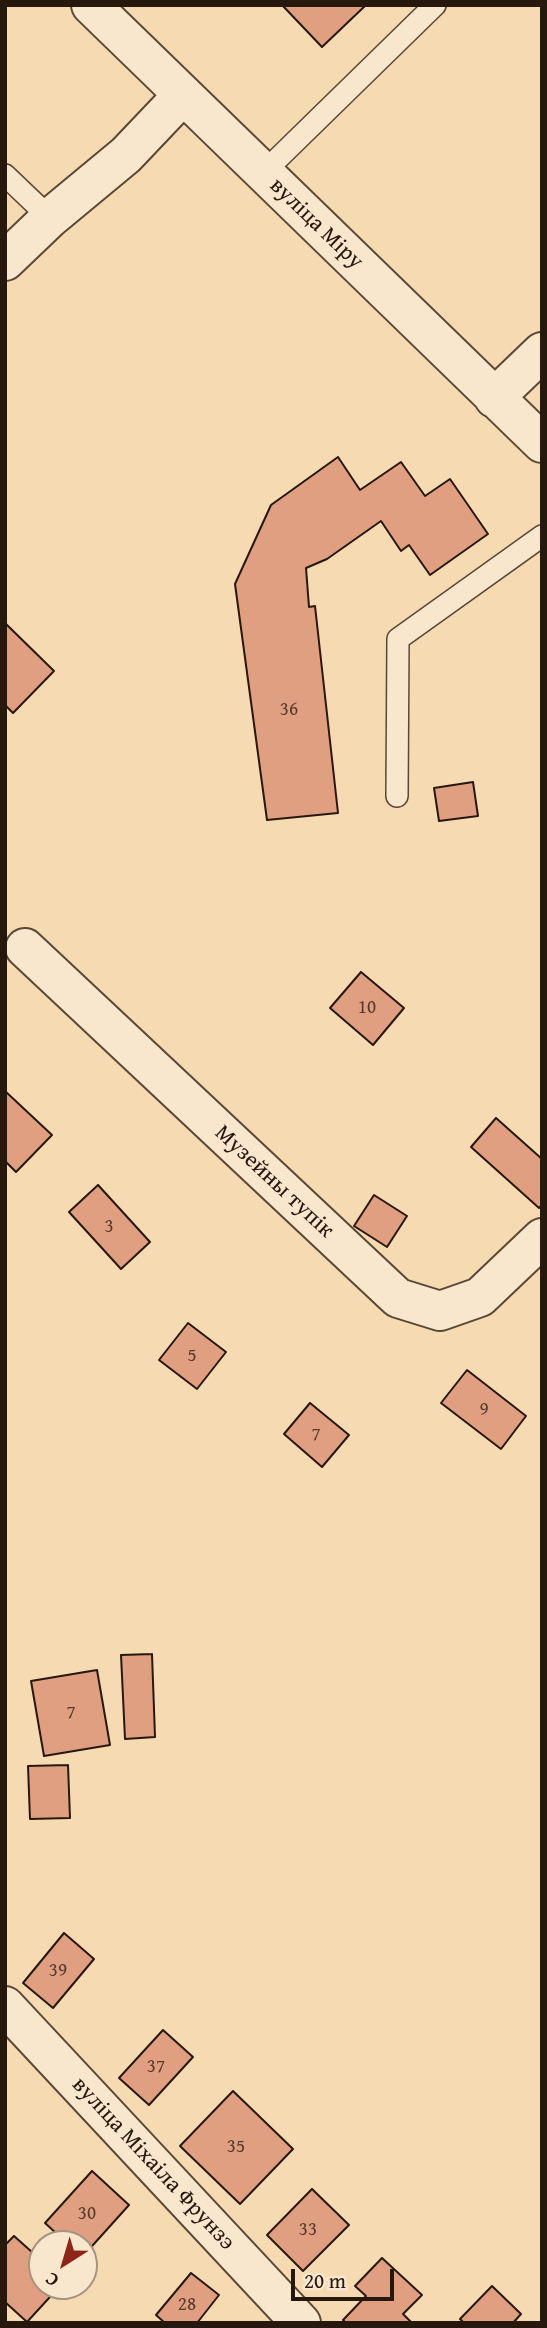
<!DOCTYPE html>
<html>
<head>
<meta charset="utf-8">
<style>
	body { margin:0 }
	#map { position:relative; width:547px; height:2328px; overflow:hidden; background:#f5dab2; font-family:"Gentium Book Plus",serif }
	canvas { display:block }
	.frame { position:absolute; inset:0; border:7px solid #27180e; pointer-events:none }
	.north { position:absolute; left:28px; top:2230px; width:70px; height:70px; box-sizing:border-box; background:#f8e7cd; border:2px solid #a49481; border-radius:50%; rotate:217deg; font-size:19px; font-weight:700; line-height:28px; text-align:center; color:#27180e }
	.north::after { content:''; display:block; margin:auto; width:24px; height:32px; background:#8f2418; clip-path:polygon(50% 0,100% 100%,50% 72%,0 100%) }
	.scale { position:absolute; left:291px; top:2269px; width:103px; height:32px; box-sizing:border-box; border:4px solid #27180e; border-top:0; padding-left:9px; font-size:21px; line-height:24px; white-space:nowrap; color:#27180e; -webkit-text-stroke:5px #f8e7cd; paint-order:stroke }
</style>
</head>
<body>
<div id="map">
<canvas width="547" height="2328"></canvas>
<div class="frame"></div>
<div class="north">С</div>
<div class="scale">20 m</div>
</div>
<script>
const c = document.querySelector('canvas').getContext('2d');
c.lineJoin = 'round';
function paint(path, color) { c.fillStyle = color; c.fill(path, 'evenodd'); }
const toPath = rows => new Path2D(rows.map(r => 'M' + r).join(''));
function trace(path, color, width, dash) { c.strokeStyle = color; c.lineWidth = width; c.lineCap = dash ? 'butt' : 'round'; c.setLineDash(dash || []); c.stroke(path); }
function label(font, color, halo, rows, align = 'center') {
  c.font = font + ' "Gentium Book Plus",serif'; c.lineWidth = 5; c.setLineDash([]); c.textBaseline = 'middle'; c.strokeStyle = halo; c.fillStyle = color; for (const [text, x, y, turn = 0] of rows) {
    c.save(); c.translate(x, y); c.rotate((+turn || 0) * Math.PI / 180); c.textAlign = isNaN(turn) ? turn : align; if (halo) c.strokeText(text, 0, 0); c.fillText(text, 0, 0); c.restore();
  }
}
const building = toPath([
	[282,5,366,5,322,47,282,5],
	[338,457,360,490,401,462,425,496,450,479,488,534,430,575,409,545,401,551,381,521,327,559,306,568,309,607,315,606,338,813,267,820,235,584,271,505,338,457],
	[5,623,54,671,13,713,5,705,5,623],
	[473,782,478,816,439,821,434,788,473,782],
	[361,972,404,1008,373,1045,330,1008,361,972],
	[5,1091,52,1135,16,1172,5,1161,5,1091],
	[496,1118,542,1159,542,1205,539,1208,471,1147,496,1118],
	[98,1185,150,1242,121,1269,69,1212,98,1185],
	[374,1195,407,1216,387,1247,354,1226,374,1195],
	[188,1323,226,1352,197,1389,159,1360,188,1323],
	[467,1370,526,1416,501,1449,441,1403,467,1370],
	[310,1403,349,1435,322,1467,284,1434,310,1403],
	[152,1654,155,1737,125,1739,121,1655,152,1654],
	[97,1670,110,1745,44,1756,31,1681,97,1670],
	[68,1765,70,1818,30,1819,28,1766,68,1765],
	[64,1933,94,1959,53,2008,23,1983,64,1933],
	[163,2030,193,2057,149,2105,119,2078,163,2030],
	[233,2091,293,2149,240,2204,180,2146,233,2091],
	[92,2171,129,2205,84,2255,84,2244,68,2244,45,2223,92,2171],
	[312,2189,349,2225,303,2271,267,2235,312,2189],
	[14,2236,42,2261,42,2286,60,2286,27,2322,5,2302,5,2245,14,2236],
	[382,2258,422,2295,403,2314,412,2323,346,2323,343,2320,366,2296,355,2286,382,2258],
	[191,2273,219,2295,197,2323,165,2323,156,2315,191,2273],
	[492,2286,521,2314,513,2323,464,2323,460,2319,492,2286]
]);
paint(building, '#e19f81');
trace(building, '#27180e', 2);
const service = toPath([
	[263,173,435,5],
	[5,175,50,218],
	[397,796,398,639,542,536]
]);
const minor = toPath([
	[5,261,50,218,126,155,183,95],
	[25,948,398,1298,440,1311,480,1297,542,1238],
	[5,2006,301,2323]
]);
const tertiary = toPath([
	[91,5,542,443],
	[494,398,542,352]
]);
trace(service, '#5a4837', 24);
trace(minor, '#5a4837', 42);
trace(tertiary, '#5a4837', 42);
trace(service, '#f8e7cd', 21);
trace(minor, '#f8e7cd', 38);
trace(tertiary, '#f8e7cd', 38);
label('19px', '#563a2b', null, [
	["36",289,710],
	["10",367,1008],
	["3",109,1227],
	["5",192,1356],
	["9",484,1410],
	["7",316,1435],
	["7",71,1713],
	["39",58,1971],
	["37",156,2067],
	["35",236,2147],
	["30",87,2214],
	["33",308,2230],
	["28",187,2305]
]);
label('23px', '#27180e', '#f8e7cd', [
	["вуліца Міру",316,224,44],
	["Музейны тупік",274,1182,43],
	["вуліца Міхаіла Фрунзэ",153,2164,47]
]);
</script>
</body>
</html>
